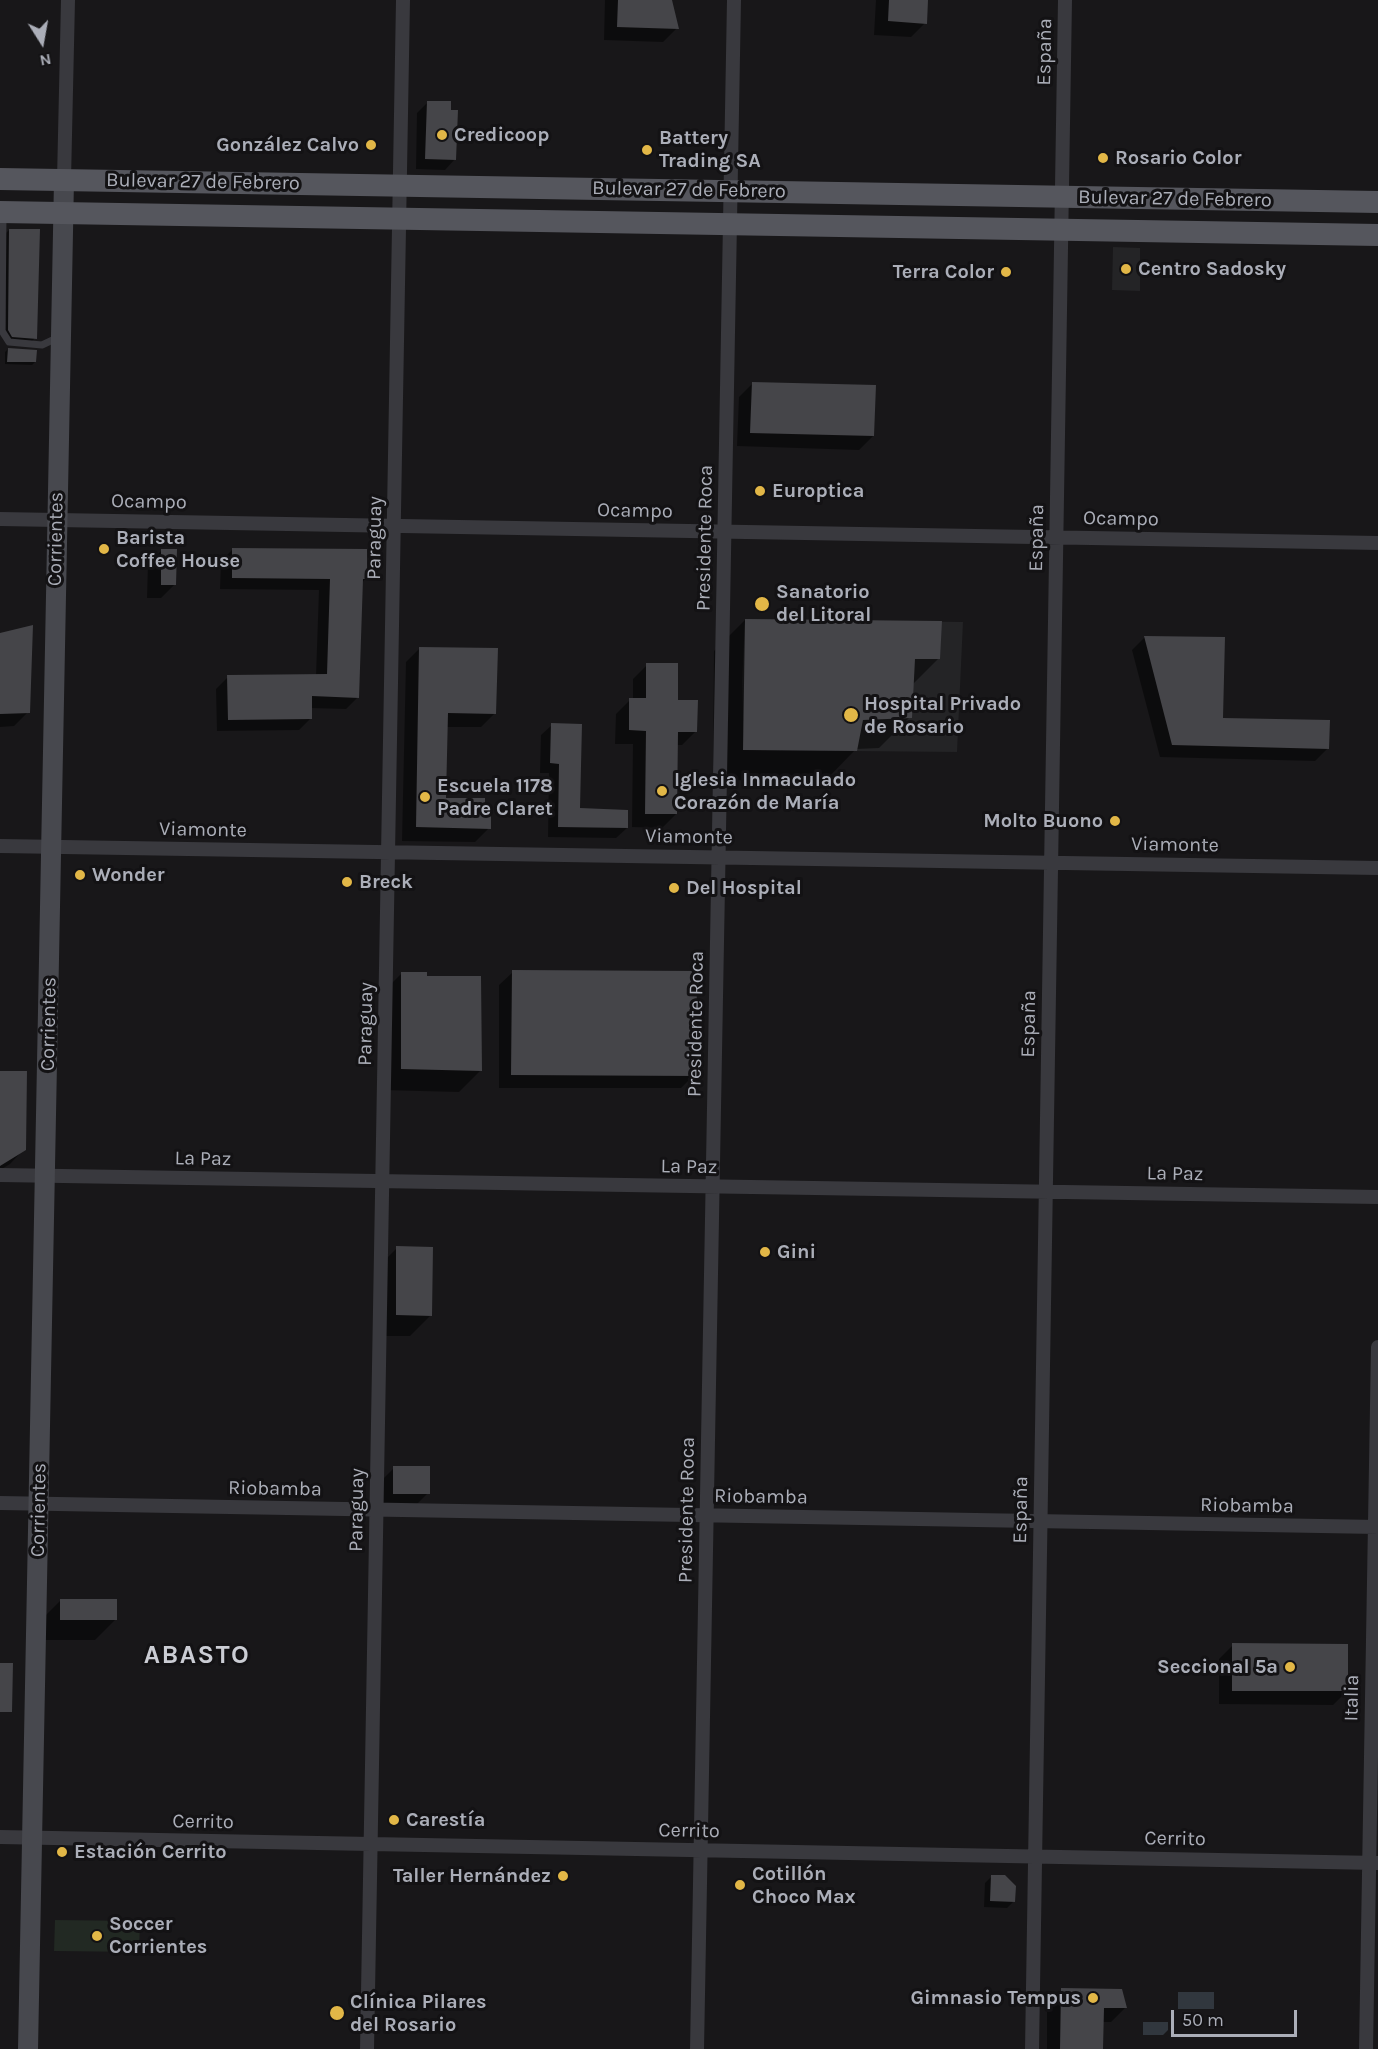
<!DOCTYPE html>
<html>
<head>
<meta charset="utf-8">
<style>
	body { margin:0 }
	#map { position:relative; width:1378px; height:2049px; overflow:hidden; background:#181719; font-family:Karla,sans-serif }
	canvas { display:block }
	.north { position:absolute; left:12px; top:12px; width:60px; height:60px; -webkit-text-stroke:4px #131214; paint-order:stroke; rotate:169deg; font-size:16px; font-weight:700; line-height:24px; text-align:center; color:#abaeb8 }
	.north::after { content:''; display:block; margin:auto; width:21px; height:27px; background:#abaeb8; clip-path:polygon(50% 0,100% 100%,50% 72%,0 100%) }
	.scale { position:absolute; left:1171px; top:2010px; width:126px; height:27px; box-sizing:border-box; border:3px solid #abaeb8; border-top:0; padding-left:8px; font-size:18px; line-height:21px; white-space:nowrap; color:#abaeb8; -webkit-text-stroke:4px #131214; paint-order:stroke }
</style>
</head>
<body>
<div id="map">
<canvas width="1378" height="2049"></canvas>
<div class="north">N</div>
<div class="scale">50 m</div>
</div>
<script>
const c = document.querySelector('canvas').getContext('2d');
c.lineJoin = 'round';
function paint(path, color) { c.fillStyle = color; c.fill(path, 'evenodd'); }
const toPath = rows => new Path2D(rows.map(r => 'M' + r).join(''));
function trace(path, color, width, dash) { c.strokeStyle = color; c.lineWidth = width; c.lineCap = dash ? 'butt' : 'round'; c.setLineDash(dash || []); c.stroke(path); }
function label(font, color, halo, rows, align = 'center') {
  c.font = font + ' Karla,sans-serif'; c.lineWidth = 6; c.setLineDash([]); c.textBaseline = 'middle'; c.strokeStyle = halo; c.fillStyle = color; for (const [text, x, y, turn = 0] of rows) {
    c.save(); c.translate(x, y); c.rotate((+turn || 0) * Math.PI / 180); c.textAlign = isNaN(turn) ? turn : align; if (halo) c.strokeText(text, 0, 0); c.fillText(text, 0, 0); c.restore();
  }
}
paint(toPath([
	[1113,247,1140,248,1140,291,1112,290],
	[745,619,963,622,957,752,744,750,742,681]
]), '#242426');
paint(toPath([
	[55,1920,140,1921,139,1952,54,1951]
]), '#222923');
paint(toPath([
	[1178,1992,1214,1992,1214,2009,1178,2009],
	[1143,2022,1168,2022,1168,2030,1163,2035,1143,2035]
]), '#31373e');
paint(toPath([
	[605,0,670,0,677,28,663,42,604,40],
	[876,0,927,0,925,23,911,37,874,35],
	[428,102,455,159,445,170,416,169,417,113],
	[9,230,35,338,32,341,9,339,6,334,6,233],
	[8,349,35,362,32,365,5,364,5,352],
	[753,383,873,436,859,450,737,446,739,397],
	[162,550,175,584,161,598,147,598,148,564],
	[232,550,366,578,362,583,358,697,346,709,310,708,310,719,299,730,217,731,216,689,228,677,316,676,319,590,220,589,221,561],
	[745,620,939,658,912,685,910,717,879,748,856,749,825,781,713,780,714,651],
	[0,634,28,712,14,726,0,727],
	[1145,637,1222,720,1328,748,1315,761,1160,757,1132,650],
	[420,648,495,713,481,727,446,727,444,799,489,828,475,842,402,841,406,662],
	[647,665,676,701,696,731,682,745,677,745,676,814,662,828,632,827,633,744,615,744,616,714,630,700,633,700,633,679],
	[552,725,578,810,627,828,616,838,548,837,549,773,540,773,541,735],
	[513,972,694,1075,681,1088,499,1088,499,985],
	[401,974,426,978,480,1071,459,1092,381,1090,380,995],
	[0,1072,24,1149,10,1164,0,1170],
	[397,1248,431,1315,410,1336,375,1336,376,1269],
	[394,1468,428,1493,407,1514,373,1514,373,1489],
	[61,1600,116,1619,95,1640,40,1640,40,1621],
	[1233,1645,1347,1691,1333,1705,1219,1704,1219,1659],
	[992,1876,1013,1902,1007,1908,984,1907,985,1883],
	[1062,1990,1125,2008,1111,2022,1102,2022,1102,2049,1047,2049,1047,2004]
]), '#0007');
paint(toPath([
	[618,0,672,0,679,29,617,27],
	[889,0,928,0,927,24,888,21],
	[427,101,451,101,451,110,458,110,456,160,425,159],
	[9,229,40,229,37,339,12,337,8,330],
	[8,348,37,350,36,362,7,362],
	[752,382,876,385,874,436,750,433],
	[232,548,367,549,367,579,363,579,359,698,312,696,312,719,228,720,227,675,327,674,330,579,232,578],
	[161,549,177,549,176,585,161,585],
	[745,619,942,621,940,659,915,659,912,718,863,720,857,751,743,750],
	[33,625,30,713,0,714,0,633],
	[1144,636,1225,637,1223,718,1330,720,1329,749,1172,745],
	[419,647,498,648,496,714,448,713,446,798,485,798,485,805,491,805,491,829,416,827],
	[646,663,678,663,678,700,698,700,697,732,678,732,677,814,645,814,646,731,629,730,629,698,646,698],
	[551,723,582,724,580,808,628,810,628,828,558,827,559,764,550,763],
	[512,970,697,971,696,1076,511,1075],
	[401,972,427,972,427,976,481,976,482,1071,401,1069],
	[0,1071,27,1071,26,1150,0,1166],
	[396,1246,433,1247,432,1316,396,1315],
	[393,1466,430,1466,430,1494,393,1494],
	[60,1599,117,1599,117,1620,60,1620],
	[1232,1643,1348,1644,1348,1691,1232,1691],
	[0,1663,13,1663,12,1712,0,1712],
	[991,1875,1005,1875,1016,1886,1015,1902,990,1901],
	[1061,1988,1122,1989,1127,2008,1104,2008,1103,2049,1060,2049]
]), '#454549');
trace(toPath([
	[3,215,2,331,9,342,42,345,59,337]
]), '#39393e', 7);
trace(toPath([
	[64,180,68,0],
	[0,519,1378,543],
	[0,846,1378,868],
	[0,1175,1378,1197],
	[0,1503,1378,1527],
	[0,1837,1378,1863],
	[367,2049,403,0],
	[697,2049,734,0],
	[1032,2049,1065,0],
	[1366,2049,1378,1347]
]), '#39393e', 14);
trace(toPath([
	[28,2049,64,180]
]), '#47484e', 20);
trace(toPath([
	[0,179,1378,202],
	[0,212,1378,235]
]), '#55565d', 22);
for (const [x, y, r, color] of [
	[442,135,6,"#e2b747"],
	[371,145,6,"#e2b747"],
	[647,150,6,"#e2b747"],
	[1103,158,6,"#e2b747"],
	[1126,269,6,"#e2b747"],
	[1006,272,6,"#e2b747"],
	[760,491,6,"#e2b747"],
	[104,549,6,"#e2b747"],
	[762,604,8,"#e2b747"],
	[851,715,8,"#e2b747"],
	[662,791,6,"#e2b747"],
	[425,797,6,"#e2b747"],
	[1115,821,6,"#e2b747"],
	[80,875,6,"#e2b747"],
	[347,882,6,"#e2b747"],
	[674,888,6,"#e2b747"],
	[765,1252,6,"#e2b747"],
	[1290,1667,6,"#e2b747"],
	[394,1820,6,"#e2b747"],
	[62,1852,6,"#e2b747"],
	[563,1876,6,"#e2b747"],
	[740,1885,6,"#e2b747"],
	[97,1936,6,"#e2b747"],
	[1093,1998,6,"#e2b747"],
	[337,2013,8,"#e2b747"]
]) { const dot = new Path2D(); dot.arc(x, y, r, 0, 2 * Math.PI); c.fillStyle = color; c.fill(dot); trace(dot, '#131214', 2); }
label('20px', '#abaeb8', '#131214', [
	["España",1045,52,-89],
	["Bulevar 27 de Febrero",203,182,1],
	["Bulevar 27 de Febrero",689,190,1],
	["Bulevar 27 de Febrero",1175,199,1],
	["Ocampo",149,502,1],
	["Ocampo",635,511,1],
	["Ocampo",1121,519,1],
	["Paraguay",375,538,-89],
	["Presidente Roca",705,538,-89],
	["España",1037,538,-89],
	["Corrientes",56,539,-89],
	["Viamonte",203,830,1],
	["Viamonte",689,837,1],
	["Viamonte",1175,845,1],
	["Corrientes",49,1024,-89],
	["Paraguay",366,1024,-89],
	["Presidente Roca",696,1024,-89],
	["España",1029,1024,-89],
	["La Paz",203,1159,1],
	["La Paz",689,1167,1],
	["La Paz",1175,1174,1],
	["Riobamba",275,1489,1],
	["Riobamba",761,1497,1],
	["Riobamba",1247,1506,1],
	["Corrientes",39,1510,-89],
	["Paraguay",357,1510,-89],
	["Presidente Roca",687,1510,-89],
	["España",1021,1510,-89],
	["Italia",1352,1698,-89],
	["Cerrito",203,1822,1],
	["Cerrito",689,1831,1],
	["Cerrito",1175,1839,1]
]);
label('bold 20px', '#abaeb8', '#131214', [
	["Credicoop",454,135],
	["Battery",659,138],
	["Trading SA",659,161],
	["González Calvo",359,145,"right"],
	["Rosario Color",1115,158],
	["Centro Sadosky",1138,269],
	["Terra Color",994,272,"right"],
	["Europtica",772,491],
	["Barista",116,538],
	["Coffee House",116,561],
	["Sanatorio",776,592],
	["del Litoral",776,615],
	["Hospital Privado",864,704],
	["de Rosario",864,727],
	["Iglesia Inmaculado",674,780],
	["Corazón de María",674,803],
	["Escuela 1178",437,786],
	["Padre Claret",437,809],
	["Molto Buono",1103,821,"right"],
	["Wonder",92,875],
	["Breck",359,882],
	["Del Hospital",686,888],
	["Gini",777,1252],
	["Seccional 5ª",1278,1667,"right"],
	["Carestía",406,1820],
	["Estación Cerrito",74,1852],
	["Cotillón",752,1874],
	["Choco Max",752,1897],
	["Taller Hernández",551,1876,"right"],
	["Soccer",109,1924],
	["Corrientes",109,1947],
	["Gimnasio Tempus",1081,1998,"right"],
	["Clínica Pilares",350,2002],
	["del Rosario",350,2025]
], 'left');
c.letterSpacing = '1.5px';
label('bold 26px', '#cbcdd4', '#131214', [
	["ABASTO",197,1656]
]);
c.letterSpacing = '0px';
</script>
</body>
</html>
